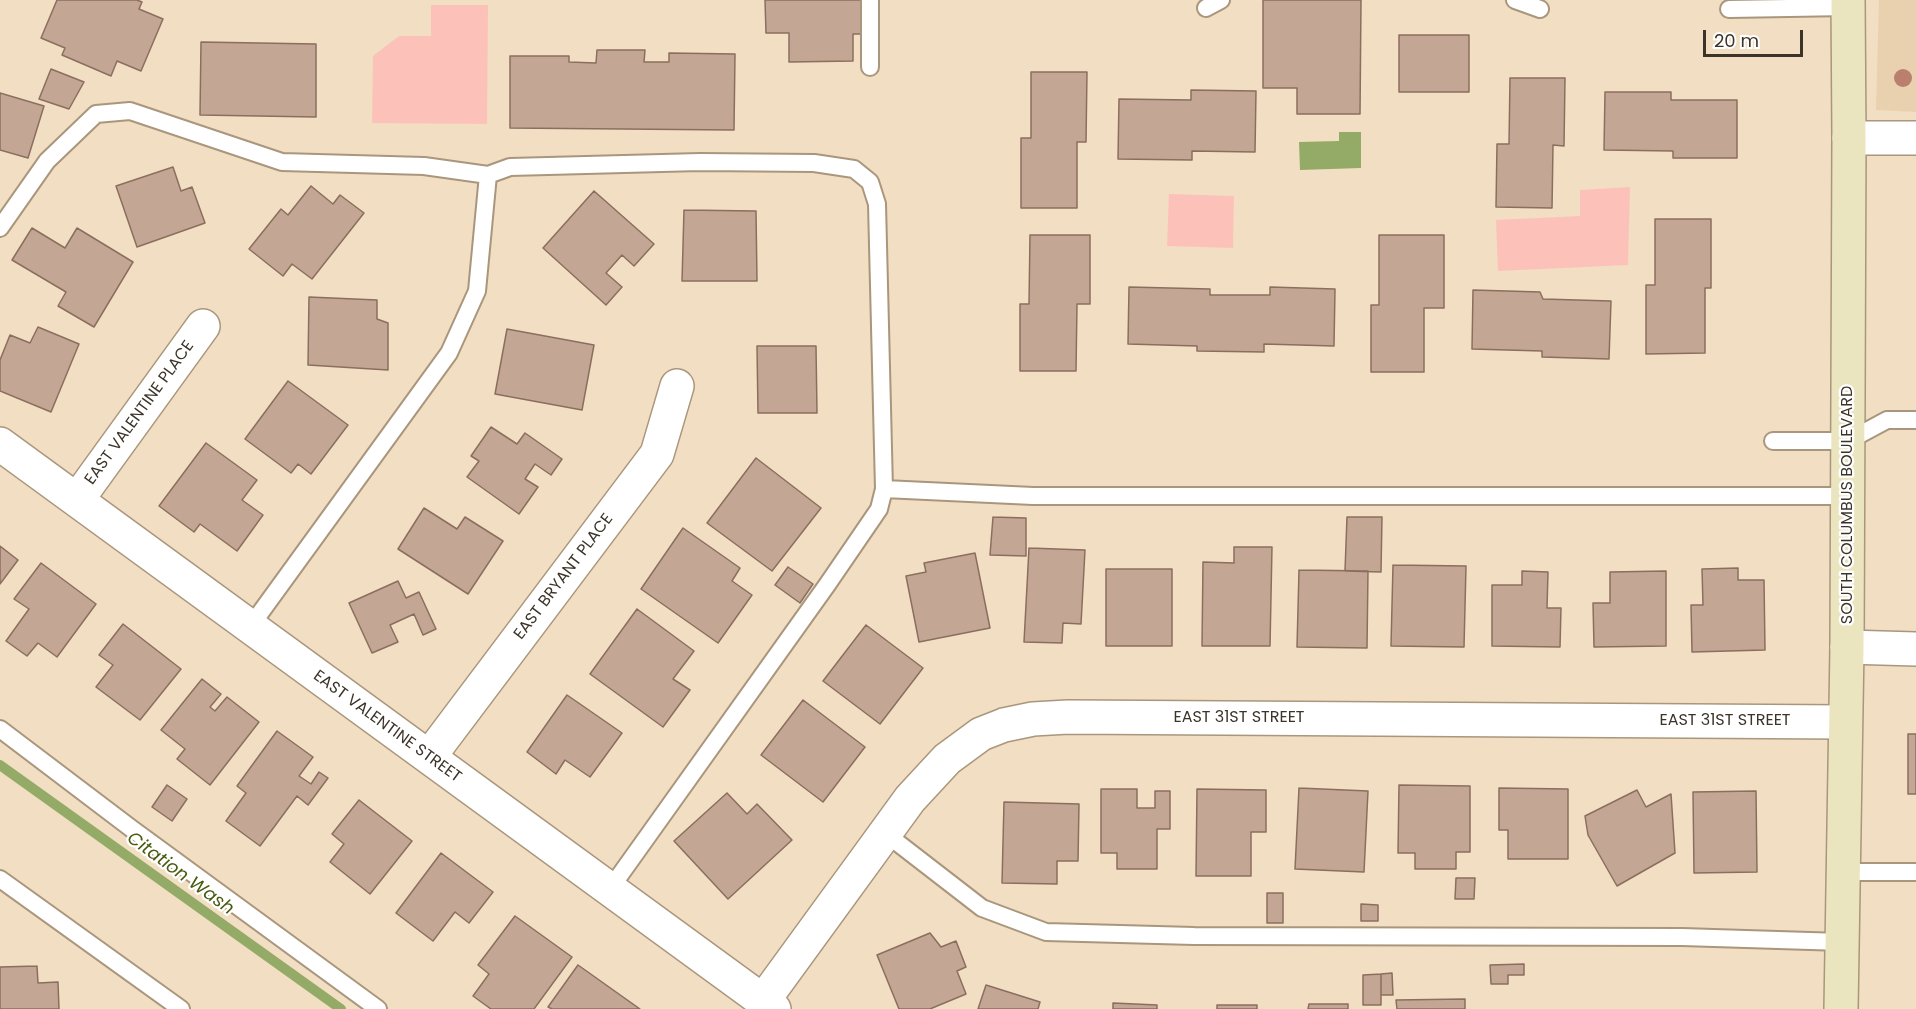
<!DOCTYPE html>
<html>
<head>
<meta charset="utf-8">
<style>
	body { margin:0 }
	#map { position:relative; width:1916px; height:1009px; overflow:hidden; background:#f2dec2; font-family:Poppins,sans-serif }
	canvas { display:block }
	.scale { position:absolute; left:1703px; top:30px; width:100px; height:27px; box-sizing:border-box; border:3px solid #3c3429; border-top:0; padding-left:8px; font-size:18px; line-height:21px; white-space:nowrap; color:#3c3429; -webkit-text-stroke:4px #fff; paint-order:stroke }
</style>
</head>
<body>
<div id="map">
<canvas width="1916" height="1009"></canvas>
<div class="scale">20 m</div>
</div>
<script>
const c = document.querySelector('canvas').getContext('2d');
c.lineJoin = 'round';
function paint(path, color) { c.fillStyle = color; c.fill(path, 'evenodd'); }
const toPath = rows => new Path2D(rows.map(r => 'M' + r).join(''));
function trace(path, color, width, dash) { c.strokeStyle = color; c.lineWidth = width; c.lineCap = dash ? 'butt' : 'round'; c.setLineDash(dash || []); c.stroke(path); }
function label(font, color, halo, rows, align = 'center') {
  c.font = font + ' Poppins,sans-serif'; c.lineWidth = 4.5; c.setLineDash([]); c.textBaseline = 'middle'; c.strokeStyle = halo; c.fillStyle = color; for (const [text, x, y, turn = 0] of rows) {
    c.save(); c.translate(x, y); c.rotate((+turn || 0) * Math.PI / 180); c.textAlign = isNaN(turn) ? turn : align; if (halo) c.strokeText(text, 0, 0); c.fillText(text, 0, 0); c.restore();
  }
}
paint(toPath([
	[1879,0,1916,0,1916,112,1876,110]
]), '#e9d1af');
paint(toPath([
	[431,5,488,5,487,124,372,123,373,56,399,36,431,36],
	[1630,187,1628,265,1498,271,1496,220,1580,216,1580,190],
	[1169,194,1234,196,1233,248,1167,246]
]), '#fcc2ba');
paint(toPath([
	[1339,132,1361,132,1361,168,1300,170,1299,142,1339,141]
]), '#93ab66');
trace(toPath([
	[0,765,341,1009]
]), '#93ab66', 10);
const building = toPath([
	[57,0,137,0,142,2,139,9,163,19,141,71,117,61,111,76,62,55,65,48,41,38,57,0],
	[765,0,861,0,861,34,853,34,853,61,789,62,789,33,766,33,765,0],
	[1263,0,1361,0,1360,114,1297,114,1297,88,1263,88,1263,0],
	[1399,35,1469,35,1469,92,1399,92,1399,35],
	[201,42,316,44,316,117,200,115,201,42],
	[597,50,645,50,644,62,669,62,669,53,735,54,734,130,510,128,510,56,569,56,569,62,596,63,597,50],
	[51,69,84,82,69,109,39,99,51,69],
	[1031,72,1087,72,1086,142,1077,142,1077,208,1021,208,1021,138,1031,138,1031,72],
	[1510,78,1565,78,1564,146,1553,145,1552,208,1496,207,1497,144,1509,144,1510,78],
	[1191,90,1256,91,1255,152,1192,151,1192,160,1118,159,1119,99,1191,100,1191,90],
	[1605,92,1671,92,1671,100,1737,100,1737,158,1673,158,1673,151,1604,150,1605,92],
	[0,93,44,106,28,158,0,150,0,93],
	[173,167,181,191,192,187,205,223,137,247,116,186,173,167],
	[311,186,333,204,340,195,364,213,312,279,292,264,283,276,249,249,281,209,288,215,311,186],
	[594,191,654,244,634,266,622,255,606,273,622,287,606,305,543,248,594,191],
	[684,210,756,211,757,281,682,281,684,210],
	[1655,219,1711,219,1711,288,1705,288,1705,353,1646,354,1646,285,1655,285,1655,219],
	[32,228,65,248,77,228,133,262,94,327,58,306,66,292,12,260,32,228],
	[1030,235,1090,235,1090,304,1077,304,1076,371,1020,371,1020,304,1029,304,1030,235],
	[1379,235,1444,235,1444,308,1424,308,1424,372,1371,372,1371,305,1379,305,1379,235],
	[1129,287,1210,289,1210,295,1270,295,1270,287,1335,289,1334,346,1264,344,1264,352,1197,351,1197,346,1128,344,1129,287],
	[1473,290,1540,292,1543,299,1611,301,1609,359,1542,357,1542,351,1472,349,1473,290],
	[309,297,377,300,377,319,388,323,388,370,308,365,309,297],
	[38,327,79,344,51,412,0,391,0,360,10,335,30,343,38,327],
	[507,329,594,345,582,410,495,394,507,329],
	[757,346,816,346,817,413,758,413,757,346],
	[288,381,348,425,311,474,298,464,291,473,245,439,288,381],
	[491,427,517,444,525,433,562,459,551,475,535,464,525,479,538,487,519,514,467,477,479,461,471,456,491,427],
	[206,443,257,480,242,500,263,515,237,551,200,524,194,532,159,506,206,443],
	[756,458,821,508,772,571,707,523,756,458],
	[424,508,457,529,465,517,503,541,468,594,398,549,424,508],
	[993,517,1026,518,1026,556,990,555,993,517],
	[1347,517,1382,517,1381,572,1345,571,1347,517],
	[683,528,740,568,732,581,752,595,718,643,641,589,683,528],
	[0,546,18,560,0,584,0,546],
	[1234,547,1272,547,1270,646,1202,646,1203,562,1234,563,1234,547],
	[1029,548,1085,550,1081,624,1063,623,1062,643,1024,642,1029,548],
	[975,553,990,628,919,642,906,576,926,572,924,563,975,553],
	[41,563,96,604,57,657,38,643,27,656,6,641,29,609,14,599,41,563],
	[1393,565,1466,566,1464,647,1391,646,1393,565],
	[788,567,813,584,800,603,775,585,788,567],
	[1738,568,1738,580,1764,580,1765,650,1692,652,1691,605,1703,605,1702,569,1738,568],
	[1106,569,1172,569,1172,646,1106,646,1106,569],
	[1299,570,1368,571,1367,648,1297,647,1299,570],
	[1522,571,1548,572,1547,608,1561,608,1560,647,1492,646,1492,585,1522,585,1522,571],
	[1666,571,1666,646,1594,647,1593,603,1610,603,1610,572,1666,571],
	[398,581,406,598,419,592,436,629,423,635,414,614,390,625,398,642,372,653,349,603,398,581],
	[637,609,694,651,673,679,690,690,663,727,590,674,637,609],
	[123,624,181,669,140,720,96,687,113,665,99,655,123,624],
	[866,625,923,668,880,724,823,681,866,625],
	[202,679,221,694,210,707,215,711,227,697,259,722,210,785,177,759,185,749,161,730,202,679],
	[567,695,622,733,590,777,565,760,556,774,527,752,567,695],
	[803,700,865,747,823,802,761,755,803,700],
	[277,731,313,757,299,776,311,784,319,772,328,778,308,805,297,796,260,846,226,821,246,793,237,786,277,731],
	[1908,734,1916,734,1916,794,1908,794,1908,734],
	[167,785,187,799,172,821,152,807,167,785],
	[1399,785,1470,786,1470,852,1456,852,1456,869,1415,869,1415,853,1398,853,1399,785],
	[1299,788,1368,791,1364,872,1295,869,1299,788],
	[1499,788,1568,789,1568,859,1508,859,1508,830,1499,830,1499,788],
	[1101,789,1137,789,1137,808,1155,808,1155,791,1170,791,1170,829,1157,829,1157,869,1117,869,1117,853,1101,853,1101,789],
	[1197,789,1266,790,1266,832,1251,832,1251,876,1196,876,1197,789],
	[1637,790,1646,807,1671,794,1675,853,1617,886,1588,835,1585,816,1637,790],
	[1756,791,1757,872,1694,873,1693,792,1756,791],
	[727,793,747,814,757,804,792,840,728,899,674,841,727,793],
	[359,800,412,841,370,894,330,862,344,844,332,834,359,800],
	[1004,802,1079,804,1078,861,1057,861,1057,884,1002,883,1004,802],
	[441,853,493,892,469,923,455,912,433,941,396,913,441,853],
	[1456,878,1475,878,1474,899,1455,899,1456,878],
	[1267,893,1283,893,1283,923,1267,923,1267,893],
	[1361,904,1378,905,1378,921,1361,921,1361,904],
	[515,916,572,957,534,1009,491,1009,473,996,489,974,478,965,515,916],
	[930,933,941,947,956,941,966,967,957,971,966,994,930,1009,899,1009,877,955,930,933],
	[1524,964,1524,975,1508,975,1508,984,1491,984,1490,965,1524,964],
	[578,965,640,1009,552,1009,548,1007,578,965],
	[37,966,38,983,58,982,59,1009,0,1009,0,967,37,966],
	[1392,973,1393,995,1381,995,1381,974,1392,973],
	[1381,974,1381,1005,1363,1005,1363,975,1381,974],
	[986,985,1040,1002,1038,1009,978,1009,986,985],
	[1465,999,1465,1009,1397,1009,1396,1000,1465,999],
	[1113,1003,1157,1005,1157,1009,1113,1009,1113,1003],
	[1309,1004,1348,1004,1348,1009,1308,1009,1309,1004],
	[1217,1005,1257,1005,1257,1009,1217,1009,1217,1005]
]);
paint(building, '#c4a695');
trace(building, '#8a6f5f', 1.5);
const lane = toPath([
	[1515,0,1540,9],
	[1206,8,1221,0],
	[1729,9,1848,7],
	[870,67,870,0],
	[0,228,47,161,96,114,130,111,282,162,424,166,488,175],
	[1773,441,1848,441,1887,420,1916,420],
	[884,489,1033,496,1848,496],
	[250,627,449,353,477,291,488,175,510,167,700,162,814,163,854,169,870,182,877,204,884,489,879,509,827,585,610,889],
	[0,729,132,829,378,1009],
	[885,833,982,908,1046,932,1194,936,1682,937,1842,942],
	[1843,872,1916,872],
	[0,879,181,1009]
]);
const street = toPath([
	[1849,138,1916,138],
	[0,444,774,1009],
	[77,500,203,326],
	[1847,647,1916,649],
	[429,757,657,454,677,386],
	[763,1001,910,799,947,759,981,734,1004,725,1033,719,1068,717,1845,722]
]);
const secondary = toPath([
	[1841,1009,1847,647,1849,138,1848,0]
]);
trace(lane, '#a9967c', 20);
trace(street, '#a9967c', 36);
trace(secondary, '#a9967c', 36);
trace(lane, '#fff', 16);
trace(street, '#fff', 33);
trace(secondary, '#ebe5bf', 33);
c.fillStyle = '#bb7f6e';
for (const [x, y] of [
	[1903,78]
]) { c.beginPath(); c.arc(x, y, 9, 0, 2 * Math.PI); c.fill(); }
label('16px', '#3c3429', '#fff', [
	["EAST VALENTINE PLACE",140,413,-54],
	["SOUTH COLUMBUS BOULEVARD",1848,505,-90],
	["EAST BRYANT PLACE",564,577,-53],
	["EAST 31ST STREET",1239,718],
	["EAST 31ST STREET",1725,721],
	["EAST VALENTINE STREET",387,727,36]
]);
label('italic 18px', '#475c0e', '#fff', [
	["Citation Wash",180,874,36]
]);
</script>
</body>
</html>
